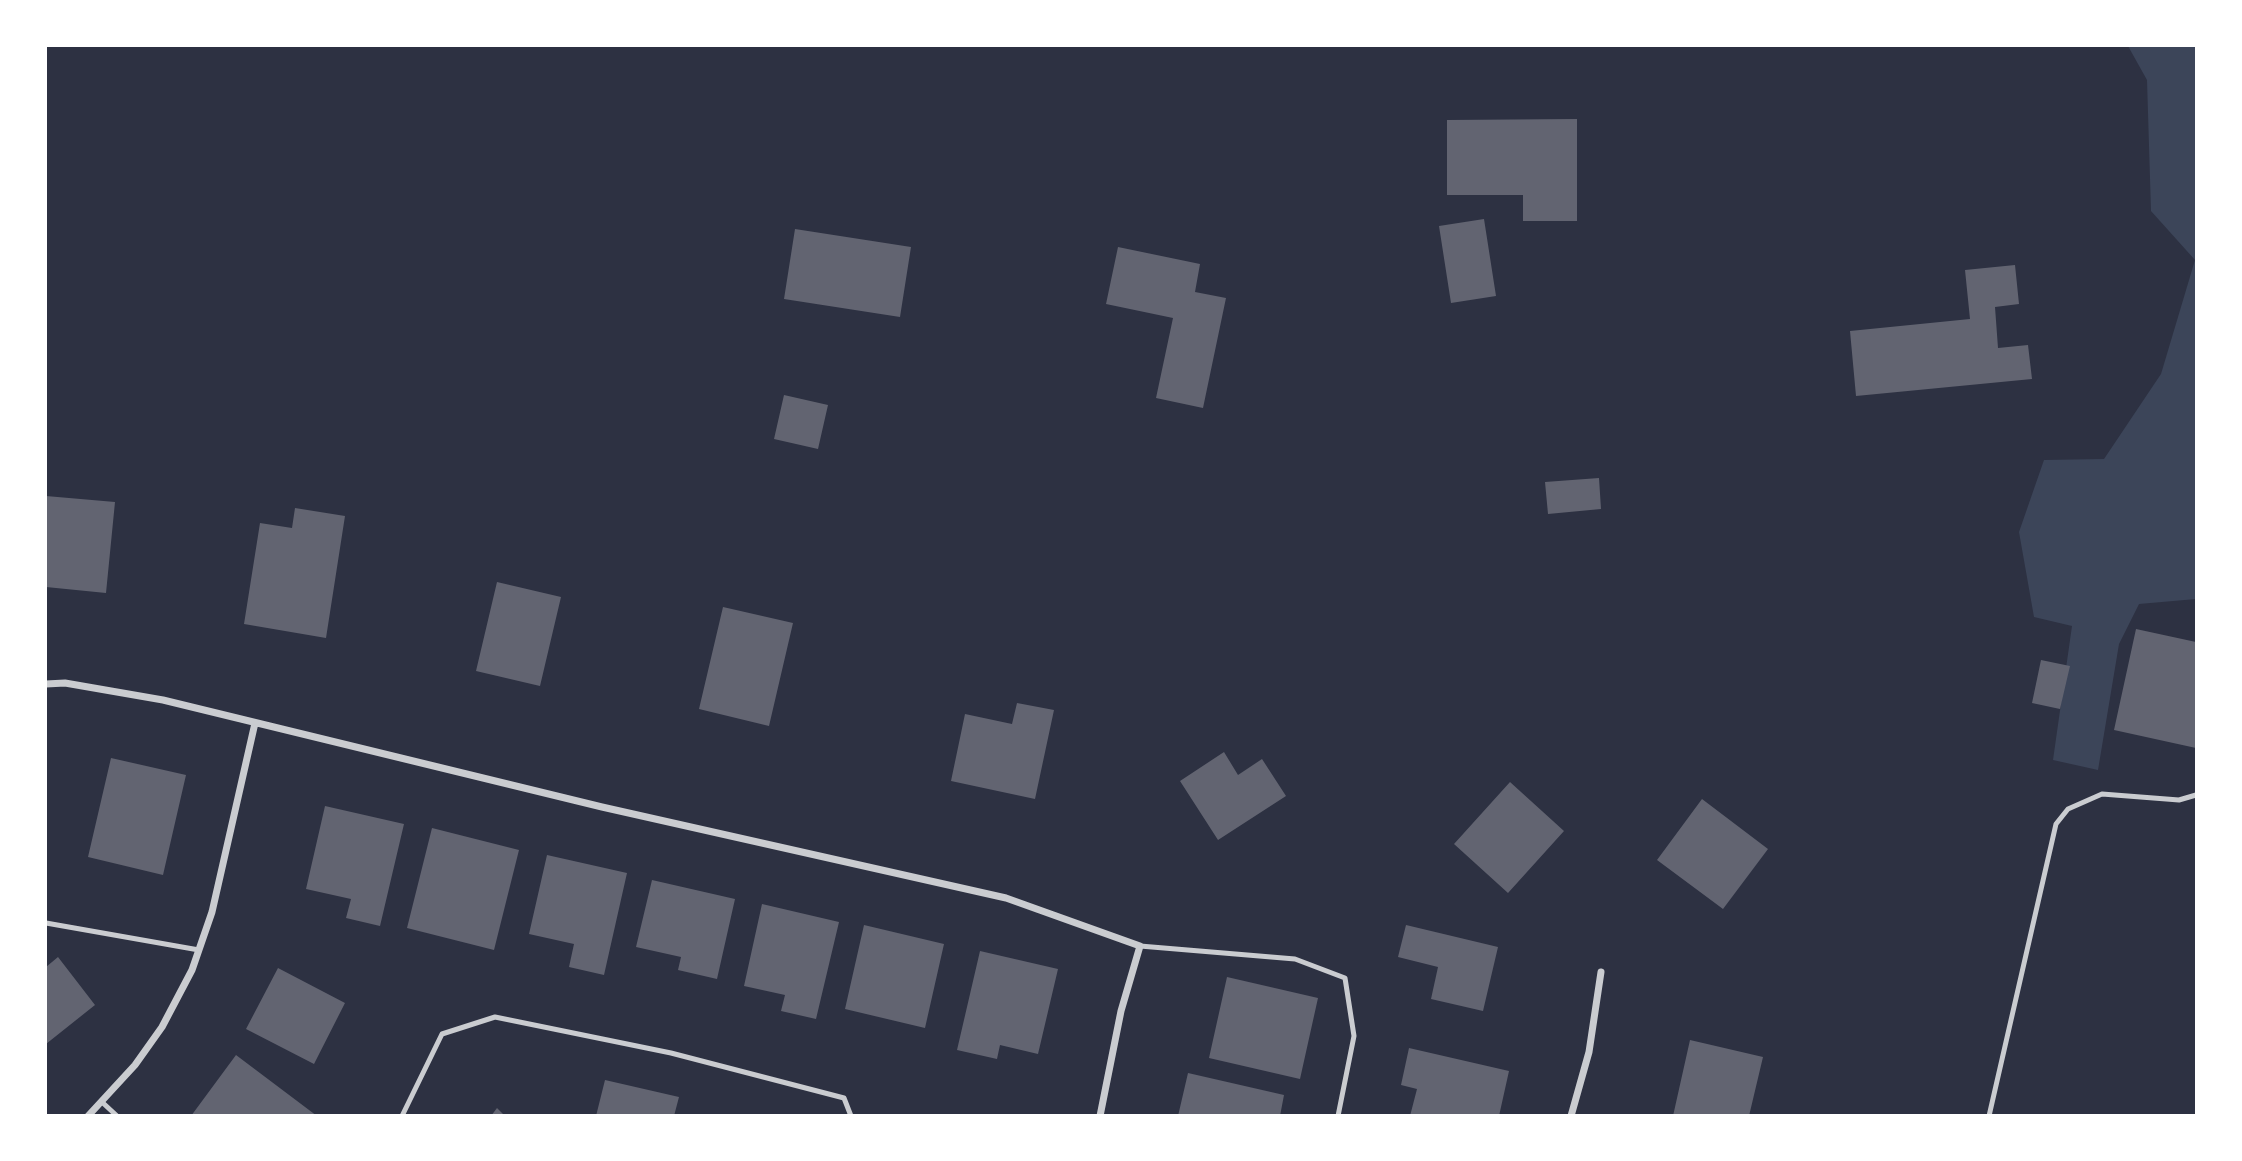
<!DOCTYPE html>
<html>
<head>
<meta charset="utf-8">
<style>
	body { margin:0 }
	#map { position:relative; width:2242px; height:1161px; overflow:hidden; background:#2d3142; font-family:Karla,sans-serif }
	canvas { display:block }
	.frame { position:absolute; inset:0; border:47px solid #fff; pointer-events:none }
</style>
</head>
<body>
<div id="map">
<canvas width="2242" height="1161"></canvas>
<div class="frame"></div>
</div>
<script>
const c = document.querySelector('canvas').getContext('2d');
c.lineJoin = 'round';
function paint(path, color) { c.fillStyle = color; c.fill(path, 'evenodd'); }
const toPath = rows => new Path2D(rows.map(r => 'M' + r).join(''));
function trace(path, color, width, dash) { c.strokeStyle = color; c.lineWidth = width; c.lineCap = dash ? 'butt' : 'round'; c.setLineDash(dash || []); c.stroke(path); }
paint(toPath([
	[2128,46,2196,46,2196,599,2139,604,2119,644,2098,770,2053,760,2072,626,2034,617,2019,532,2044,460,2104,459,2161,374,2195,260,2151,211,2147,80]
]), '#3c4559');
paint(toPath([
	[1577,119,1577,221,1523,221,1523,195,1447,195,1447,120],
	[1484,219,1496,296,1451,303,1439,226],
	[795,229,911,247,900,317,784,299],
	[1118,247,1200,264,1195,292,1226,298,1203,408,1156,398,1173,318,1106,304],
	[2015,265,2019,304,1995,307,1998,348,2028,345,2032,379,1856,396,1850,331,1970,319,1965,270],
	[784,395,828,405,818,449,774,439],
	[1599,478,1601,509,1548,514,1545,482],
	[46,496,115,502,106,593,46,587],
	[295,508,345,516,326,638,244,624,260,523,292,528],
	[497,582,561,597,540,686,476,671],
	[723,607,793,623,769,726,699,709],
	[2136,629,2196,642,2196,748,2114,730],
	[2041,660,2070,666,2060,709,2032,703],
	[1017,703,1054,710,1035,799,951,781,965,714,1012,724],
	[1224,752,1238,775,1262,759,1286,796,1218,840,1180,781],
	[111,758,186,775,163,875,88,857],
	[1510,782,1564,831,1508,893,1454,844],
	[1702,799,1768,849,1723,909,1657,860],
	[325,806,404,824,380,926,346,918,351,899,306,889],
	[432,828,519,850,494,950,407,928],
	[547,855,627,873,604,975,569,967,574,944,529,934],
	[652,880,735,899,717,979,678,970,681,957,636,947],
	[762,904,839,922,816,1019,781,1011,785,995,744,986],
	[864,925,944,944,925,1028,845,1009],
	[1406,925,1498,947,1483,1011,1431,999,1438,967,1398,957],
	[980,951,1058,969,1038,1054,1000,1045,997,1059,957,1050],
	[58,957,95,1005,46,1044,46,967],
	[278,968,345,1003,314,1064,246,1029],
	[1227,977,1318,998,1300,1079,1209,1058],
	[1690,1040,1763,1057,1749,1116,1673,1116],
	[1409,1048,1509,1071,1499,1116,1410,1116,1417,1089,1401,1085],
	[236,1055,317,1116,191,1116],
	[1188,1073,1284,1095,1280,1116,1178,1116],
	[605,1080,679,1097,674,1116,596,1116],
	[497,1108,505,1116,491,1116]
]), '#626471');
trace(toPath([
	[46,923,199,950],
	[1140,946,1295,959,1345,978,1354,1036,1338,1116],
	[103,1103,117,1116],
	[402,1116,442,1034,495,1017,671,1053,844,1098,851,1116],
	[1989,1116,2056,824,2068,809,2102,794,2179,800,2196,795]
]), '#caccd0', 5);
trace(toPath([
	[46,684,65,683,163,700,602,807,1006,898,1140,946,1121,1011,1100,1116],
	[88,1116,135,1065,162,1027,192,970,212,912,255,723],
	[1571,1116,1589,1052,1601,972]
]), '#caccd0', 7);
</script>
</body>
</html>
